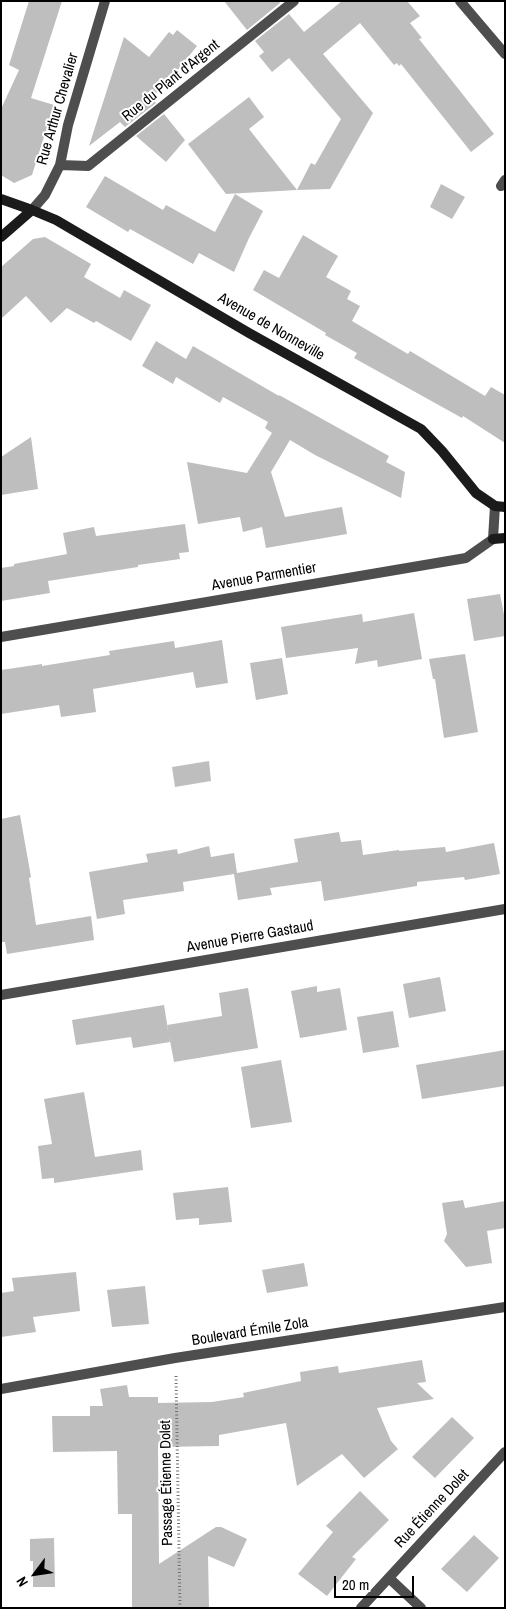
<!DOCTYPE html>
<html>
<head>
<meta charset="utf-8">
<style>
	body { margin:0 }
	#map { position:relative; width:506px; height:1609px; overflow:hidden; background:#fff; font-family:"Archivo Narrow",sans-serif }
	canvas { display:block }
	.frame { position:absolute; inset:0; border:2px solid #000; pointer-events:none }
	.north { position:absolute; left:10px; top:1549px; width:50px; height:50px; -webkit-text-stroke:4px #fff; paint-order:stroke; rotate:239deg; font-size:14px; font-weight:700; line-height:20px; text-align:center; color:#000 }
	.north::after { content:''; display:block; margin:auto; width:18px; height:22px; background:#000; clip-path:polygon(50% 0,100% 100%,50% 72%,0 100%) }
	.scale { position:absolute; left:334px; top:1576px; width:80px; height:22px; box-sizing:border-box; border:2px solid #000; border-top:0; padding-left:6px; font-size:15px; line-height:18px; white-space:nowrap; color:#000; -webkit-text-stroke:4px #fff; paint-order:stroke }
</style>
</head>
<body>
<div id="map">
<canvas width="506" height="1609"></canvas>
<div class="frame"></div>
<div class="north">N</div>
<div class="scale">20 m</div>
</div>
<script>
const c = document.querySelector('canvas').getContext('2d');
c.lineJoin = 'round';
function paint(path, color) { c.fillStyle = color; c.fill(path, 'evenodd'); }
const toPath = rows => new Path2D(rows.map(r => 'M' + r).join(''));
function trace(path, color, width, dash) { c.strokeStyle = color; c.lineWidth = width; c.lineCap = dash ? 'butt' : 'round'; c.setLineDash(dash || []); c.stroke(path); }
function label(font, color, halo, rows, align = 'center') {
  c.font = font + ' "Archivo Narrow",sans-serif'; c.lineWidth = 4; c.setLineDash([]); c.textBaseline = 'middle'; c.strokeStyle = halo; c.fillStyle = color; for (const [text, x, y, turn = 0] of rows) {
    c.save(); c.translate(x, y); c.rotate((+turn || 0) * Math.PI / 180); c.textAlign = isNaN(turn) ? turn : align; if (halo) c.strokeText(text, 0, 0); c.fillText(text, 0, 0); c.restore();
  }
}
paint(toPath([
	[29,1,62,1,31,98,54,105,32,175,14,183,1,175,1,109,19,70,9,65],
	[224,1,279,1,280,3,247,30],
	[342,1,407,1,420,16,410,23,422,38,419,39,494,134,471,152,401,64,399,66,397,63,394,65,360,23,323,54,373,113,330,189,297,190,311,163,315,165,341,119,289,58,272,72,259,56,264,52,255,41,289,14,304,32],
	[177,30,197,46,173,76,175,78,151,97,156,103,125,127,120,122,89,146,124,37,149,57,169,32,173,35],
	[249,97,264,117,249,129,297,190,226,194,188,144],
	[164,114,185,140,166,162,136,136],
	[105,176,163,210,166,205,215,232,235,194,263,211,249,238,234,272,199,253,193,264,130,229,128,232,86,207],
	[441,184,465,197,452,219,430,207],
	[303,235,338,256,326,277,351,291,347,299,360,306,352,321,408,354,410,351,485,396,491,387,505,395,505,443,463,416,462,418,354,358,357,353,325,335,326,333,253,290,264,270,279,278],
	[45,237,91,264,84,277,120,298,124,290,151,305,131,341,96,321,94,323,67,308,51,323,26,296,1,319,1,267,33,239],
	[156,341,186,359,193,346,279,396,279,395,389,456,386,462,405,472,401,498,315,455,290,440,271,472,285,517,342,507,347,534,266,548,262,527,243,532,240,517,198,524,187,462,247,473,272,433,265,428,268,422,223,397,220,403,176,377,173,384,142,366],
	[31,437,38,489,1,495,1,457],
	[185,524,189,552,179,553,180,559,138,565,138,567,48,581,50,593,1,601,1,568,14,566,14,564,67,554,63,533,94,527,96,536],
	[500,594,505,620,505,636,474,641,467,599],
	[414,613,422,659,378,667,377,660,355,664,358,648,286,658,281,627,362,614,363,622],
	[222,640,228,683,196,688,193,672,93,689,96,712,61,717,59,705,1,714,1,670,42,664,42,666,110,655,109,651,174,641,175,648],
	[465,654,478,732,444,738,435,679,433,679,429,659],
	[282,658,288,694,256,700,250,663],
	[209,761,211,781,175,787,172,767],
	[20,815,31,877,29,878,36,925,91,916,94,940,7,954,5,942,1,942,1,819],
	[339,832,341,842,361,840,363,855,399,850,399,851,445,847,446,852,494,843,500,874,465,880,464,877,417,882,417,886,324,901,321,881,270,888,272,895,238,900,234,874,183,882,184,891,123,900,125,914,97,919,89,872,148,862,146,854,177,849,178,854,209,846,211,857,234,853,237,873,298,862,294,839],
	[440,977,446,1011,409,1018,403,984],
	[317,986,317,992,340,988,347,1030,300,1038,291,991],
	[248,988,258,1048,174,1062,167,1025,222,1016,219,993],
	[164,1005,170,1042,133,1048,131,1037,76,1045,72,1020],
	[393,1011,399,1047,363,1053,357,1017],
	[505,1050,505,1086,422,1099,416,1065],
	[281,1060,292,1122,251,1128,241,1067],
	[84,1092,95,1157,141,1150,143,1170,54,1183,54,1178,42,1179,38,1146,52,1144,44,1099],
	[228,1187,232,1222,199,1225,199,1218,176,1220,173,1193],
	[463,1200,465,1208,505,1201,505,1228,487,1231,492,1263,466,1267,444,1241,447,1234,442,1203],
	[304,1263,308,1286,267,1293,262,1270],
	[76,1272,80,1311,33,1317,36,1332,1,1337,1,1293,14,1291,12,1278],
	[145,1286,149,1324,112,1327,107,1290],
	[422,1360,426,1382,417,1383,434,1399,377,1408,391,1441,398,1449,364,1478,342,1454,297,1486,286,1423,219,1435,219,1446,158,1447,159,1564,216,1527,221,1527,247,1539,234,1567,208,1556,209,1608,132,1608,132,1514,118,1514,117,1451,53,1452,52,1416,90,1416,90,1406,103,1406,100,1389,127,1385,129,1397,158,1397,158,1403,212,1402,244,1397,243,1393,301,1381,300,1372,338,1366,339,1373],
	[452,1417,474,1438,435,1478,412,1457],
	[360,1491,389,1520,352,1557,356,1559,327,1596,298,1574,333,1532,326,1526],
	[474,1535,499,1558,467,1592,441,1569],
	[54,1538,55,1587,33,1587,33,1561,30,1561,30,1539]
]), '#bebebe');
trace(toPath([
	[176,1376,180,1608]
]), '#707070', 3, [1, 2.5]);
trace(toPath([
	[460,1,505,54],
	[60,165,88,166,294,1],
	[501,186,505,180],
	[32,210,45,195,60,165,68,125,105,1],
	[1,637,466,558,493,539,495,506],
	[1,995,505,909],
	[1,1389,175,1358,505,1307],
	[389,1578,421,1608],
	[361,1608,505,1452]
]), '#4e4e4e', 10);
trace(toPath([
	[1,199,32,210,56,220,249,333,421,429,442,451,476,493,495,506,505,507],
	[1,237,32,210],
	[493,539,505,538]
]), '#1b1b1b', 10);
label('15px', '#000', '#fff', [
	["Rue du Plant d'Argent",171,81,-39],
	["Rue Arthur Chevalier",58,109,-74],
	["Avenue de Nonneville",271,327,30],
	["Avenue Parmentier",264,577,-10],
	["Avenue Pierre Gastaud",250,937,-10],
	["Boulevard Émile Zola",250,1332,-9],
	["Passage Étienne Dolet",167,1483,-91],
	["Rue Étienne Dolet",432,1509,-47]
]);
</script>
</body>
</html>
